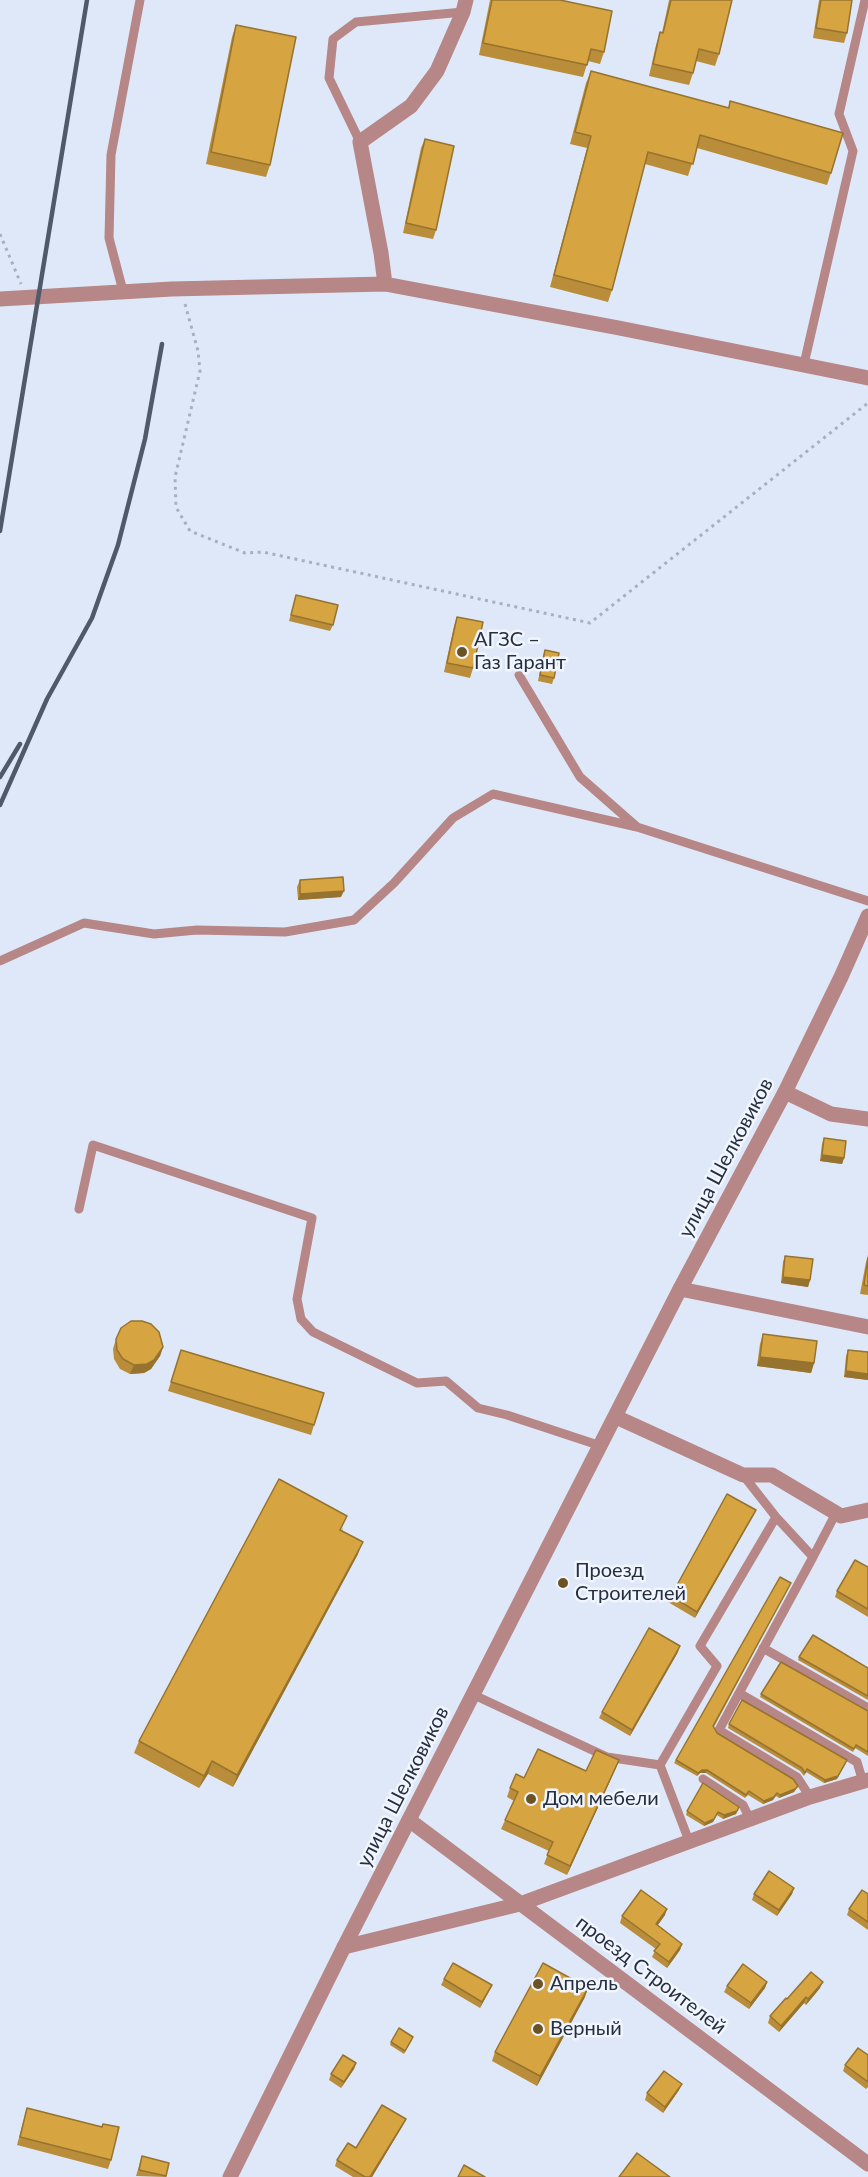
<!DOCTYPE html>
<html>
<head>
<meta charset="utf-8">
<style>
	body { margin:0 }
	canvas { display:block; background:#dee8f9 }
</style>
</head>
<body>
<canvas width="868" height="2177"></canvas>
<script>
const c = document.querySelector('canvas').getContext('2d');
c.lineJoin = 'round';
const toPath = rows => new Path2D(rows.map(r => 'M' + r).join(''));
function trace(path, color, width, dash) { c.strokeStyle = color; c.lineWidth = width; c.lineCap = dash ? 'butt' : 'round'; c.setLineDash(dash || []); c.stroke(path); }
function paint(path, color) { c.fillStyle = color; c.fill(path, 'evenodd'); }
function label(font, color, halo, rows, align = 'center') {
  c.font = font + ' Lato,sans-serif'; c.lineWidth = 5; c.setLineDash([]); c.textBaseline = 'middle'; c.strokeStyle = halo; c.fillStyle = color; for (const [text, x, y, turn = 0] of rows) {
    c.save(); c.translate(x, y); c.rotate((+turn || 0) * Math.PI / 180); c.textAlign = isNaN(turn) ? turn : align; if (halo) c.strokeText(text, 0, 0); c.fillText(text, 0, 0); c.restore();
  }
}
trace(toPath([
	[0,234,21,284],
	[185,304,198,351,200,371,175,477,176,507,190,531,245,553,263,552,590,623,868,403]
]), '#a6b0c1', 3, [3, 4.5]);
trace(toPath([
	[360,142,329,78,333,39,356,22,463,12],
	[123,291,109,238,111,155,140,0],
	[804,364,853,151,839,114,865,0],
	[519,675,580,777,637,827,868,901],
	[0,961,84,923,154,934,197,930,285,932,354,920,394,883,453,818,493,794,637,827],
	[79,1209,93,1145,312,1218,297,1299,301,1319,313,1332,417,1383,446,1381,478,1408,507,1415,601,1446],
	[776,1517,813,1557,719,1730,797,1777,810,1797],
	[813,1557,836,1513],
	[763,1648,868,1708],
	[739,1693,857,1762,863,1782],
	[474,1695,607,1757,660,1765,689,1841],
	[660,1765,717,1666,700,1646,776,1517,743,1475],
	[703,1779,743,1805,750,1819]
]), '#b68786', 9);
trace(toPath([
	[385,284,381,253,360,142,411,106,437,71,463,12,466,0],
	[0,299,172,289,385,284,619,328,868,378],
	[785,1092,831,1114,868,1119],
	[680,1289,868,1327],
	[616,1417,743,1475,772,1475,841,1516,868,1510],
	[409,1820,868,2164],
	[344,1947,520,1904,810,1797,868,1780]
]), '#b68786', 15);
trace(toPath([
	[230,2177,344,1947,680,1289,785,1092,841,977,868,916]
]), '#b68786', 15);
trace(toPath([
	[0,531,87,0],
	[0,777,20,744],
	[0,805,47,699,92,618,118,545,145,439,162,344]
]), '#505969', 4.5);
paint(toPath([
	[490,0,560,0,604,52,600,64,588,61,583,77,479,55],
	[669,0,732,0,719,54,715,66,696,61,693,73,689,85,649,76,656,45,660,32,662,33],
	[819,0,852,0,847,33,844,43,813,38],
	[236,25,270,165,266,177,206,164,232,37],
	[591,71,728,108,730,101,831,173,827,185,697,148,688,176,645,164,612,290,608,302,550,287,587,148,570,144,586,83],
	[425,139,436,230,433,239,403,233,421,148],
	[296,595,333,625,330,631,289,621],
	[457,617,473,668,470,678,444,672,454,626],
	[545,650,554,678,552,684,538,681,543,656],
	[300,880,341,897,298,900,297,887],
	[824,1138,844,1158,842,1164,820,1161,822,1144],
	[868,1255,868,1295,860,1294,866,1262],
	[785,1256,810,1280,808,1287,781,1283,783,1262],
	[763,1334,814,1363,811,1373,757,1366,760,1344],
	[116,1339,163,1347,160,1356,151,1369,144,1373,130,1374,120,1369,114,1359,113,1349],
	[181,1350,314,1425,311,1435,168,1391],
	[848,1350,868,1352,868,1380,844,1377,846,1356],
	[753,1516,695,1618,668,1602,671,1596],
	[343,1528,342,1531,358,1554,233,1787,208,1774,199,1788,134,1753,139,1741],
	[868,1567,868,1617,835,1597,837,1591],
	[789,1586,714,1727,717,1733,798,1786,794,1792,779,1798,776,1796,773,1800,763,1804,748,1795,745,1798,706,1773,700,1773,697,1776,674,1763,676,1760],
	[678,1652,630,1736,599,1718,602,1712],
	[799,1657,868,1668,868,1700,798,1660],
	[761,1694,868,1711,868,1756,855,1748,853,1752,760,1697],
	[729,1724,846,1763,837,1779,824,1783,806,1772,804,1776,800,1771,728,1728],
	[619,1760,615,1770,567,1875,544,1864,549,1851,501,1829,514,1801,507,1797,510,1788,524,1778,586,1771],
	[739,1807,736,1814,723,1819,717,1815,713,1822,704,1826,686,1815,687,1811],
	[794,1888,792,1894,777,1916,752,1900,754,1894],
	[868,1894,868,1930,847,1915,849,1909],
	[665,1915,658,1925,682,1944,680,1950,667,1968,652,1957,656,1949,620,1923,622,1916],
	[444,1979,489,1991,480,2008,441,1985],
	[767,1982,765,1988,749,2009,724,1992,727,1986],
	[820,1988,806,2005,804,2003,779,2032,768,2023,770,2016,787,1999],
	[585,1997,537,2086,492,2061,495,2052],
	[412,2040,404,2054,390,2045,391,2042],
	[868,2055,868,2087,866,2089,843,2071,845,2065],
	[356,2063,354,2069,341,2088,329,2080,331,2074],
	[679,2090,663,2113,645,2100,647,2093],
	[27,2108,111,2160,108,2169,17,2145],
	[403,2125,372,2177,353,2177,335,2166,337,2160,356,2148],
	[142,2156,169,2163,166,2177,136,2176]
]), '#b98d39');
paint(toPath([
	[344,891,341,897,298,900,300,894],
	[822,1155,844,1158,842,1164,820,1161],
	[783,1277,810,1280,808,1287,781,1283],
	[163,1347,160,1356,151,1369,144,1373,130,1374,134,1365],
	[760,1357,814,1363,811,1373,757,1366],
	[846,1371,868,1374,868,1380,844,1377],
	[756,1510,753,1516,695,1618,697,1612],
	[363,1542,358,1554,233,1787,237,1775],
	[680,1646,678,1652,630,1736,632,1730],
	[619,1760,615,1770,567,1875,570,1866],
	[847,1760,837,1779,824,1783,825,1780],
	[212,1761,208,1774,199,1788,204,1776],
	[702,1770,707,1770,706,1773,700,1773,697,1776,698,1773],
	[798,1786,794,1792,779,1798,780,1795],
	[777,1793,773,1800,763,1804,764,1801],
	[739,1807,736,1814,723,1819,724,1815],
	[718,1812,713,1822,704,1826,705,1823],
	[794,1888,792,1894,777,1916,779,1910],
	[667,1909,665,1915,654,1930,656,1924],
	[682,1944,680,1950,667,1968,669,1962],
	[767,1982,765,1988,749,2009,751,2003],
	[823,1982,820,1988,806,2005,808,1999],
	[492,1985,489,1991,480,2008,482,2002],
	[588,1988,585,1997,537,2086,540,2076],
	[806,1997,804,2003,779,2032,781,2026],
	[356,2063,354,2069,341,2088,344,2082],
	[682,2084,679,2090,663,2113,665,2107],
	[406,2119,403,2125,372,2177,370,2177]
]), '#96732e');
const building = toPath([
	[492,0,560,0,612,11,604,52,591,49,587,65,483,43,492,0],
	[671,0,732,0,719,54,699,49,693,73,653,64,660,32,663,33,671,0],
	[821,0,852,0,847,33,816,28,821,0],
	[236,25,296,37,270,165,211,152,236,25],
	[591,71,729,108,730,101,843,133,831,173,700,135,693,164,648,152,612,290,554,275,591,136,575,132,591,71],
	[425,139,454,146,436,230,406,223,425,139],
	[296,595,338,605,333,625,291,615,296,595],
	[457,617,483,622,473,668,447,663,457,617],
	[545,650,559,653,554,678,540,675,545,650],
	[343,877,344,891,300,894,300,880,343,877],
	[824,1138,846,1141,844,1158,822,1155,824,1138],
	[785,1256,813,1259,810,1280,783,1277,785,1256],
	[868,1258,868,1286,864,1285,868,1258],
	[131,1321,142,1321,151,1324,159,1332,163,1347,154,1360,147,1364,134,1365,123,1359,117,1350,116,1339,121,1328,131,1321],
	[763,1334,817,1341,814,1363,760,1357,763,1334],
	[181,1350,324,1393,314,1425,171,1382,181,1350],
	[848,1350,868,1352,868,1374,846,1371,848,1350],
	[279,1479,347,1516,340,1530,363,1542,237,1775,212,1761,204,1776,139,1741,279,1479],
	[727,1494,756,1510,697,1612,671,1596,727,1494],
	[855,1560,868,1567,868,1609,837,1591,855,1560],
	[780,1577,791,1583,713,1726,717,1733,793,1779,798,1786,795,1789,780,1795,777,1793,774,1797,764,1801,749,1791,746,1795,707,1770,702,1770,698,1773,676,1760,780,1577],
	[649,1628,680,1646,632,1730,602,1712,649,1628],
	[813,1635,868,1668,868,1696,799,1657,813,1635],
	[781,1662,868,1711,868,1752,856,1745,854,1749,761,1694,781,1662],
	[742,1700,847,1760,838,1776,825,1780,807,1769,805,1773,802,1768,729,1724,742,1700],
	[538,1749,586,1771,596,1750,619,1760,570,1866,547,1855,553,1842,505,1820,518,1792,510,1788,516,1774,524,1778,538,1749],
	[703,1783,739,1807,737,1811,724,1815,718,1812,714,1819,705,1823,687,1811,703,1783],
	[769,1871,794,1888,779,1910,754,1894,769,1871],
	[641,1890,667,1909,656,1924,682,1944,669,1962,654,1951,660,1944,622,1916,641,1890],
	[862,1890,868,1894,868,1922,849,1909,862,1890],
	[453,1963,492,1985,482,2002,444,1979,453,1963],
	[543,1963,588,1988,540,2076,495,2052,543,1963],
	[743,1964,767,1982,751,2003,727,1986,743,1964],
	[811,1972,823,1982,808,1999,806,1997,781,2026,770,2016,786,1998,787,1999,811,1972],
	[399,2028,413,2037,405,2051,391,2042,399,2028],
	[858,2048,868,2055,868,2082,845,2065,858,2048],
	[343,2055,356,2063,344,2082,331,2074,343,2055],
	[664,2071,682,2084,665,2107,647,2093,664,2071],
	[382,2105,406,2119,370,2177,365,2177,337,2160,348,2143,356,2148,382,2105],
	[27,2108,102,2127,103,2124,119,2127,111,2160,20,2137,27,2108],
	[637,2153,670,2177,619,2177,637,2153],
	[142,2156,169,2163,166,2176,139,2170,142,2156],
	[464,2165,485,2177,458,2177,464,2165]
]);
paint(building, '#d7a442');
trace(building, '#96732e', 1.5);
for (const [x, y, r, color] of [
	[462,652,6,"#6c5324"],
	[563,1583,6,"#6c5324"],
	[531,1799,6,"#6c5324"],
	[538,1984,6,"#6c5324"],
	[538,2029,6,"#6c5324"]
]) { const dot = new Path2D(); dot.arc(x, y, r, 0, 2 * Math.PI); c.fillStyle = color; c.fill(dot); trace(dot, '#f0f5fe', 2); }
label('20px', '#262f3f', '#f0f5fe', [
	["АГЗС –",474,640],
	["Газ Гарант",474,663],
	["Проезд",575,1571],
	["Строителей",575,1594],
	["Дом мебели",543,1799],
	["Апрель",550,1984],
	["Верный",550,2029]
], 'left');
label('20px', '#262f3f', '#f0f5fe', [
	["улица Шелковиков",726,1158,-62],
	["улица Шелковиков",403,1787,-63],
	["проезд Строителей",651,1975,37]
]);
</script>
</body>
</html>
